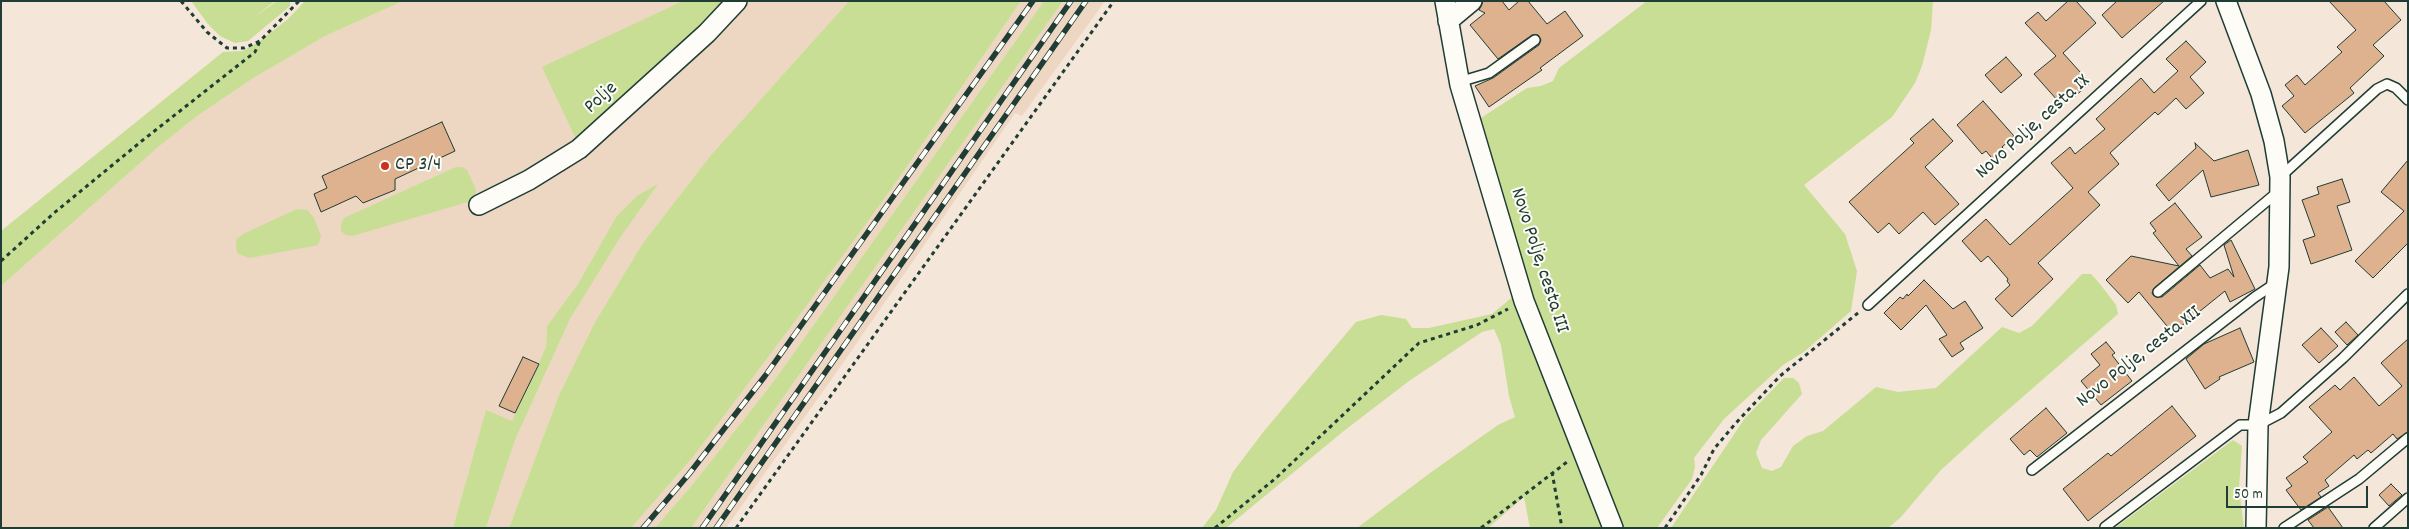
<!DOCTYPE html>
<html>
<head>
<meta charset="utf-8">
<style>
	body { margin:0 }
	#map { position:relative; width:2409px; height:529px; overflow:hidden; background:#f4e6d8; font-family:Dekko,sans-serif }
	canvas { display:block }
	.frame { position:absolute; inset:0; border:2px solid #1f3d34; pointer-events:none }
	.scale { position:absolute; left:2226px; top:486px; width:142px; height:22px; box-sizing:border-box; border:2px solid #1f3d34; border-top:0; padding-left:6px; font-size:15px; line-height:18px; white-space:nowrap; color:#1f3d34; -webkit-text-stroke:4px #fdfcf7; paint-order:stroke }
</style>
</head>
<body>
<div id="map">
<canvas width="2409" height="529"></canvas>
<div class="frame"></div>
<div class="scale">50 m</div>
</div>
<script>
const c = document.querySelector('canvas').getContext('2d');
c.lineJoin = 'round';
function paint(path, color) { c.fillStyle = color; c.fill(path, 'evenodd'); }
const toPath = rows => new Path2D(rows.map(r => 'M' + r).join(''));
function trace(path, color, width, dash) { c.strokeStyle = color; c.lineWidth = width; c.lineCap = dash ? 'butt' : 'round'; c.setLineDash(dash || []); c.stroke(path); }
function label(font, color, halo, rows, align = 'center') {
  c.font = font + ' Dekko,sans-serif'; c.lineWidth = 4; c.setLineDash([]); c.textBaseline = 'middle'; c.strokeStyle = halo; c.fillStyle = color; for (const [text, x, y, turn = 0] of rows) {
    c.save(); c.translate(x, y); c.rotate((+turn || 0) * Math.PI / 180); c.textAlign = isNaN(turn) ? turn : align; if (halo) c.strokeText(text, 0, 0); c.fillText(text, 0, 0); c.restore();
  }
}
paint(toPath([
	[403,1,849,1,711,155,643,243,595,322,559,395,509,528,486,528,515,440,570,319,620,238,657,185,616,217,578,284,547,326,546,347,512,421,486,411,453,528,1,528,1,286,157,148,197,116,255,77,325,36],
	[1021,1,1044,1,771,385,693,484,655,528,631,528,693,457,796,320,892,188],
	[1063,1,1105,1,1022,116,1015,113,843,363,726,528,691,528]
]), '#edd6c2');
paint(toPath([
	[191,1,275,1,254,17,277,1,290,1,290,6,248,41,235,43,220,36,208,24],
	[305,1,403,1,325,36,255,77,197,116,157,148,1,286,1,231,223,52,243,51,260,41,288,19],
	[683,1,728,1,576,139,542,67],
	[849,1,1021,1,892,188,796,320,693,457,631,528,509,528,559,395,595,322,643,243,711,155],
	[1044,1,1063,1,691,528,655,528,693,484,771,385],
	[1647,1,1933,1,1931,30,1922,66,1915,83,1892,117,1804,185,1845,234,1857,271,1851,311,1805,351,1783,365,1724,419,1694,458,1695,467,1692,479,1657,528,1620,528,1595,457,1587,448,1532,294,1481,118,1527,88,1541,86,1553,81,1559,68],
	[456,167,462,167,467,170,476,190,475,196,471,201,352,236,346,235,341,231,341,224,344,218],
	[658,184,620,238,570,319,515,440,486,528,453,528,486,410,512,421,546,347,547,326,578,284,616,217,637,196],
	[297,209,307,210,314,218,321,236,318,245,249,258,237,253,236,240,243,234],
	[2082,274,2091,274,2100,284,2116,305,2118,314,1987,428,1941,470,1900,518,1888,528,1671,528,1745,418,1784,378,1793,378,1799,383,1802,394,1761,440,1756,453,1762,468,1772,471,1781,467,1793,446,1807,436,1823,431,1876,387,1898,392,1936,388,2002,327,2019,333,2032,326],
	[1515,295,1602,528,1530,528,1524,497,1488,528,1357,528,1430,473,1498,425,1515,417,1509,396,1501,345,1494,329,1482,332,1409,381,1345,430,1226,528,1202,528,1216,510,1233,472,1264,431,1356,322,1381,315,1406,319,1412,328,1429,328,1492,314],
	[2233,440,2242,446,2239,488,2244,528,2115,528]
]), '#c7de94');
const building = toPath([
	[1483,1,1502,1,1509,10,1519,1,1528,1,1547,24,1565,11,1583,36,1540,68,1542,70,1489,107,1475,86,1493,78,1539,45,1541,40,1538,35,1532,35,1498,59,1470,25,1485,13,1479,10,1483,1],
	[2068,1,2076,1,2096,23,2063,53,2090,83,2072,99,2067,94,2058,101,2034,74,2056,56,2025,23,2038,12,2046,21,2068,1],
	[2117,1,2164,1,2122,38,2102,15,2117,1],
	[2329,1,2384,1,2401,20,2373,45,2384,56,2350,88,2354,93,2305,133,2282,106,2294,96,2285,85,2297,75,2305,85,2342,52,2337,47,2356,30,2329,1],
	[2186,41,2206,62,2190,77,2204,93,2186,109,2176,98,2158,115,2155,112,2110,153,2119,164,2088,192,2100,205,2038,263,2053,279,2012,317,1995,299,2010,285,2007,281,2008,279,1988,256,1981,262,1962,241,1986,219,2010,245,2073,188,2051,163,2070,147,2075,154,2105,129,2096,119,2141,78,2154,93,2178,71,2166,59,2186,41],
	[2006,57,2022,75,2001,93,1985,75,2006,57],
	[1983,101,2014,136,2002,147,2008,153,1996,163,1986,151,1982,154,1957,125,1983,101],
	[1933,119,1953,141,1925,167,1959,204,1935,225,1923,212,1899,234,1889,223,1878,233,1849,202,1914,143,1910,139,1933,119],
	[442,122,455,151,395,179,395,190,363,203,356,196,321,212,314,194,327,188,322,176,442,122],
	[2195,143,2214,161,2248,150,2259,185,2211,197,2203,170,2169,201,2156,185,2196,148,2195,143],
	[2408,160,2408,243,2373,278,2355,261,2404,211,2381,192,2408,160],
	[2342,179,2350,202,2337,206,2352,250,2311,264,2303,240,2315,236,2302,200,2319,194,2317,187,2342,179],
	[2175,203,2202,237,2186,249,2192,256,2154,288,2152,293,2154,296,2162,297,2200,265,2210,278,2228,269,2234,277,2224,245,2231,240,2255,289,2230,302,2225,291,2184,324,2171,331,2139,292,2128,303,2106,280,2131,256,2179,266,2153,233,2156,231,2150,223,2175,203],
	[1924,280,1953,309,1965,301,1983,328,1960,343,1964,349,1952,357,1939,339,1947,335,1926,305,1901,330,1884,313,1900,297,1903,299,1907,294,1908,296,1924,280],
	[2346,322,2358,335,2347,345,2335,332,2346,322],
	[2240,328,2254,362,2219,377,2220,379,2205,389,2186,359,2204,344,2240,328],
	[2321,328,2338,346,2319,363,2302,345,2321,328],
	[2408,339,2408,432,2397,439,2393,434,2371,453,2368,450,2357,459,2354,455,2325,480,2329,486,2318,493,2321,497,2301,510,2286,490,2292,486,2286,478,2308,462,2303,457,2332,432,2309,407,2335,385,2340,390,2354,377,2379,406,2402,386,2381,363,2408,339],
	[2106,342,2115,353,2112,355,2132,381,2101,405,2081,381,2100,365,2091,354,2106,342],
	[523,357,539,364,515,413,499,406,523,357],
	[2172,406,2196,436,2088,521,2063,489,2108,453,2111,456,2172,406],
	[2046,408,2067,433,2037,457,2030,450,2024,455,2010,439,2046,408],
	[2391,484,2402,495,2389,506,2379,495,2391,484],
	[2328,507,2343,528,2314,528,2308,520,2328,507]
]);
paint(building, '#deb18f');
trace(building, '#1f3d34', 1);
const lane = toPath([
	[1459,82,1489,73,1535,40],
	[2280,177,2377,89,2387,84,2396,88,2408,100],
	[2158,292,2279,191],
	[1868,305,2201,1],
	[2032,470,2255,297,2276,283],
	[2105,527,2240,425,2258,425,2281,413,2343,358,2408,294],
	[2284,528,2359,479,2408,438],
	[2374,528,2408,498]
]);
const street = toPath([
	[1445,1,1460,85,1524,301,1613,528],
	[2226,1,2261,94,2274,141,2280,177,2279,267,2258,425,2256,528],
	[1448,21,1472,1],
	[479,205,529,180,579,149,707,33,737,1]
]);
trace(lane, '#1f3d34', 12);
trace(street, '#1f3d34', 22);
trace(toPath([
	[181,1,207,32,227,48,244,48,260,41,299,1],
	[1,261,54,213,143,140,255,52,260,41],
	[1552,472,1562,528],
	[736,528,1114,1],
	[1215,528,1276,478,1419,343,1477,325,1508,309],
	[1481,528,1567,462],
	[1665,528,1701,475,1714,449,1735,424,1780,376,1858,313]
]), '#1f3d34', 3, [4, 4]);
trace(lane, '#fdfcf7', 9);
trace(street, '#fdfcf7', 19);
const rail = toPath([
	[643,528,689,474,765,376,1033,1],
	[702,528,1071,1],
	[716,528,1086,1]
]);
trace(rail, '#1f3d34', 5.5);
trace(rail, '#fdfcf7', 4, [11]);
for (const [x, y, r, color] of [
	[385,166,5,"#c8321e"]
]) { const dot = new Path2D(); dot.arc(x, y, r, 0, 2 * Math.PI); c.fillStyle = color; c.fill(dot); trace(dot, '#fdfcf7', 2); }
label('20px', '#1f3d34', '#fdfcf7', [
	["Polje",602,99,-42],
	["Novo Polje, cesta IX",2034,128,-42],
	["Novo Polje, cesta III",1538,261,72],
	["Novo Polje, cesta XII",2140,358,-38]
]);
label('20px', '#1f3d34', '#fdfcf7', [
	["CP 3/4",395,166]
], 'left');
</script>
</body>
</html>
